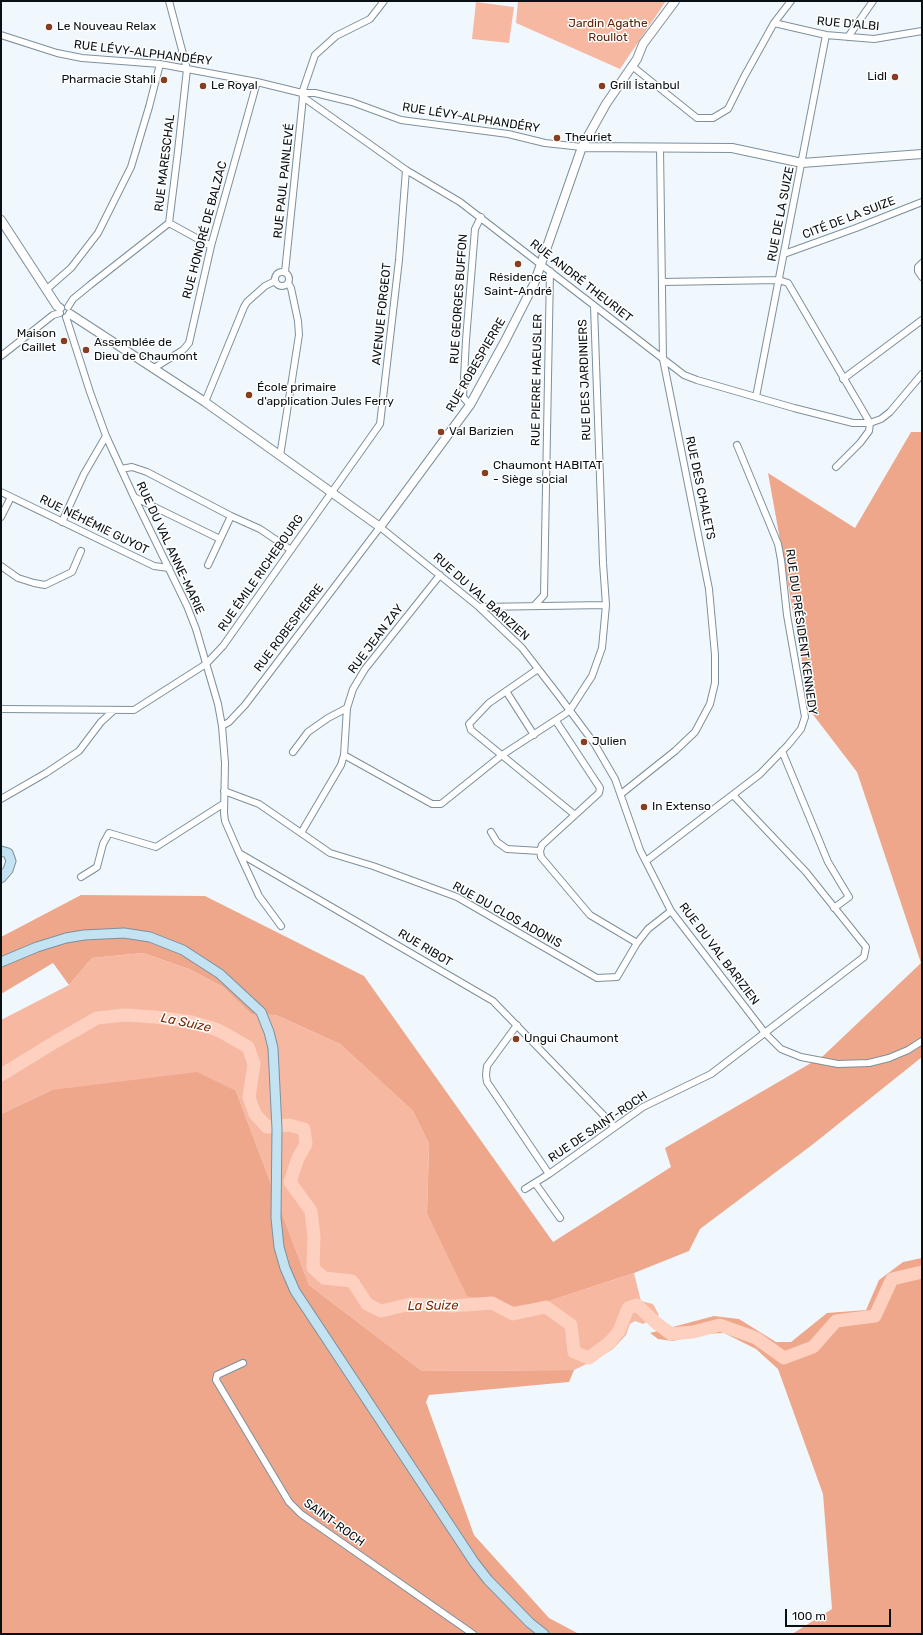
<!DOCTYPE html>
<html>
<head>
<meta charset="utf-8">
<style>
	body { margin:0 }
	#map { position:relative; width:923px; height:1635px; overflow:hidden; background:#f0f8fe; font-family:Rubik,sans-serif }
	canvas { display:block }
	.frame { position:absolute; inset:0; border:2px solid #091014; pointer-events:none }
	.scale { position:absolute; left:785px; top:1609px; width:106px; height:18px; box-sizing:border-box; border:2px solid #091014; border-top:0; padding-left:5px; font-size:12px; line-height:14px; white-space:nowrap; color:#091014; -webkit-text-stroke:3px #fff; paint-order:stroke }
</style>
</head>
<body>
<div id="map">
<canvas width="923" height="1635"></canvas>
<div class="frame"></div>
<div class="scale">100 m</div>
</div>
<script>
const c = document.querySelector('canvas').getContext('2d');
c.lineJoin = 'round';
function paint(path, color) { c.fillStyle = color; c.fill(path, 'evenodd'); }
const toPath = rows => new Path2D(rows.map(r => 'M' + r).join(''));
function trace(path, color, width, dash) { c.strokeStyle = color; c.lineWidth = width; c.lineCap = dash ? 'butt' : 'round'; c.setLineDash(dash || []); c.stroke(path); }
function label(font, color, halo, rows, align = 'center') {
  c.font = font + ' Rubik,sans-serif'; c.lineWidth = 3; c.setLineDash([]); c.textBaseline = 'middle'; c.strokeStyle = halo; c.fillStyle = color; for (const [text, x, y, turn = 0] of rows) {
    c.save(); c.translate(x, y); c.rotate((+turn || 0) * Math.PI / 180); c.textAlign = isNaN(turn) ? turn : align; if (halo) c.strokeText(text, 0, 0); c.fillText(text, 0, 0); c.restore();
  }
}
paint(toPath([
	[518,1,666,1,620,69,516,23],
	[476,2,514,7,509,43,472,39],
	[143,953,189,969,223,987,251,1014,276,1015,340,1044,413,1111,429,1144,427,1213,546,1302,634,1273,641,1301,653,1304,659,1315,643,1324,635,1321,630,1324,626,1335,613,1349,597,1359,574,1370,422,1371,309,1285,236,1091,52,1090,1,1114,1,1020,69,985,92,958]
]), '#f6b8a1');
paint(toPath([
	[911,432,922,432,922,1057,812,1145,700,1229,689,1251,634,1273,546,1302,513,1306,467,1296,427,1213,429,1144,413,1111,340,1044,276,1015,251,1014,223,987,189,969,143,953,92,958,69,985,53,963,1,994,1,937,81,895,205,896,364,976,553,1242,671,1167,665,1148,823,1056,921,963,857,772,811,712,768,473,855,528],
	[197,1072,236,1091,309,1285,422,1371,574,1370,569,1382,429,1395,426,1402,474,1535,549,1618,579,1634,1,1634,1,1114,52,1090],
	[922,1258,922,1634,792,1634,832,1609,823,1494,778,1369,756,1349,724,1333,704,1334,673,1341,658,1339,650,1333,714,1316,739,1319,776,1342,791,1342,827,1313,866,1310,879,1280,903,1262]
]), '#efa78c');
trace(toPath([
	[1,1075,55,1042,97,1018,125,1015,155,1017,192,1022,218,1030,248,1047,254,1064,249,1097,255,1114,267,1127,289,1125,304,1129,306,1144,298,1158,290,1182,311,1211,314,1237,313,1268,324,1278,352,1281,367,1304,381,1311,411,1304,453,1306,492,1303,513,1314,546,1307,571,1325,574,1352,589,1358,610,1342,619,1331,628,1308,637,1305,655,1322,671,1334,693,1332,720,1325,756,1338,784,1358,813,1347,836,1321,875,1316,892,1279,922,1272]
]), '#fdd0bf', 13);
const minor = toPath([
	[774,23,826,35,874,39,922,31],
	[1,35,57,53,82,58,160,64,257,82,302,93,315,93,352,102,401,120,508,134,545,143,582,147],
	[848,37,873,1],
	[632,66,697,118,713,118,728,109,744,77,774,23,791,1],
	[302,93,315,55,336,36,370,19,384,1],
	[303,97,406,170,460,202,684,375,697,380,794,408,853,423,870,423,788,283,779,280,662,282],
	[169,223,211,246],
	[784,254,856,228,922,202],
	[922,263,918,267,918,271,922,277],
	'275 279a7 7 0 1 1 14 0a7 7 0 1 1-14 0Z',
	[285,272,303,97,302,94],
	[47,289,71,268,98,233,131,167,149,107,160,64],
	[68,307,73,299,90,285,169,223,178,151,187,69,169,1],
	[66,317,90,392,106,436,134,497,187,606,196,629,218,704,222,726,225,763,224,813,225,821,239,853,493,1001,615,1127],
	[1,356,53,315,60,313],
	[154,368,183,350,189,343,211,246,257,82],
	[843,379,922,320],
	[756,397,826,35],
	[205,402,244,307,247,302,265,286,275,281],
	[470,405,463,397,466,340,475,229,481,217],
	[280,456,299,335,298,321,291,288,288,283],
	[836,467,860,443,869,431,870,423,881,419,890,412,922,374],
	[121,469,132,467,147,472,231,516,260,529,291,550],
	[1,492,154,566,169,568],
	[134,497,220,539],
	[1,517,11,497],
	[62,522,84,474,106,436],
	[208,565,231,516],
	[1,566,18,578,34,583,45,585,72,572,81,551],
	[534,606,544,595,550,271],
	[479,607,606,605],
	[538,669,489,703,469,724,471,730,575,815],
	[506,691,534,735],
	[1,709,134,710,206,664,223,646,380,424,399,260,406,170],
	[556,721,600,788,599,793,542,845,540,851,541,857,590,915,637,943],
	[222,726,229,722,245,705,380,527,479,607,522,648,559,696,594,743,615,779,640,850,671,911,765,1033,781,1049,801,1057,838,1064,869,1063,889,1058,908,1050,922,1041],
	[782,751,828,862,849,897,834,908],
	[293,752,308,732,328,718,347,708],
	[344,755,432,804,441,804,502,755,565,714,570,710,592,676,602,648,606,605,603,563,594,306],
	[224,791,259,804,330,853,373,866,457,897,597,978,617,977,637,943,648,929,671,911],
	[621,794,675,751,695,732,710,704,715,683,715,655,709,589,663,359,660,148],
	[1,799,46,773,79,751,101,722,113,711],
	[491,832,497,842,507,849,540,851],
	[301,833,341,765,344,755,347,708,353,689,365,669,440,575],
	[239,853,259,896,281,926],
	[646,861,760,774,788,745,801,729,805,717,787,615,781,560,778,544,737,445],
	[81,877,97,867,103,844,109,833,156,847,223,804],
	[517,1025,487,1066,486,1075,487,1082,549,1174],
	[535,1183,560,1218],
	[525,1189,549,1174,643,1107,711,1074,864,957,866,947,806,872,733,795],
	[243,1363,217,1375,216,1380,289,1502,301,1514,473,1634]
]);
const tertiary = toPath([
	[582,147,732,148,802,163,922,154],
	[1,220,57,306,60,308],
	[70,314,205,402,380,527,470,405,505,341,534,284,582,147,606,104,637,59,643,44,675,1]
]);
const secondary = toPath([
	[1,851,8,853,11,861,8,870,1,878],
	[1,962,37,947,66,938,84,935,124,933,150,937,183,950,220,974,261,1012,269,1032,273,1048,277,1129,276,1218,279,1247,285,1268,295,1291,474,1562,488,1580,530,1623,544,1634]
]);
trace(minor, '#7d909c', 8);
trace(tertiary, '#7d909c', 10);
trace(secondary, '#7d909c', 11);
trace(minor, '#fff', 6);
trace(tertiary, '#fff', 8);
trace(secondary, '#c3e2f2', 9);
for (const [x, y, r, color] of [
	[49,27,4,"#863d20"],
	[895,77,4,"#863d20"],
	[164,80,4,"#863d20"],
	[203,86,4,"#863d20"],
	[602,86,4,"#863d20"],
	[557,138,4,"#863d20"],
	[518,264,4,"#863d20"],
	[64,341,4,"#863d20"],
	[86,350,4,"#863d20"],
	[249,395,4,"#863d20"],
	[441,432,4,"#863d20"],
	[485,473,4,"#863d20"],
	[584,742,4,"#863d20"],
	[644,807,4,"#863d20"],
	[516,1039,4,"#863d20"]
]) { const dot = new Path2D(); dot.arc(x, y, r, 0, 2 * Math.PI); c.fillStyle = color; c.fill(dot); trace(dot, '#fff', 1.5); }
label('12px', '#602104', '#fff', [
	["Jardin Agathe",608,24],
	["Roullot",608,38]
]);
label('12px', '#091014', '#fff', [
	["RUE D'ALBI",848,24,5],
	["RUE LÉVY-ALPHANDÉRY",143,53,7],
	["RUE LÉVY-ALPHANDÉRY",471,118,9],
	["RUE MARESCHAL",165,163,-83],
	["RUE PAUL PAINLEVÉ",284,181,-84],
	["RUE DE LA SUIZE",781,214,-79],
	["CITÉ DE LA SUIZE",849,218,-21],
	["RUE HONORÉ DE BALZAC",205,230,-75],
	["RUE ANDRÉ THEURIET",581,281,38],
	["RUE GEORGES BUFFON",459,299,-86],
	["AVENUE FORGEOT",382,314,-84],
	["RUE ROBESPIERRE",476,365,-60],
	["RUE PIERRE HAEUSLER",537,380,-89],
	["RUE DES JARDINIERS",585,380,-92],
	["RUE DES CHALETS",700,488,78],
	["RUE NÉHÉMIE GUYOT",94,525,26],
	["RUE DU VAL ANNE-MARIE",170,548,65],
	["RUE ÉMILE RICHEBOURG",261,573,-55],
	["RUE DU VAL BARIZIEN",481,597,42],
	["RUE ROBESPIERRE",289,628,-53],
	["RUE DU PRÉSIDENT KENNEDY",801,632,82],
	["RUE JEAN ZAY",376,639,-53],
	["RUE DU CLOS ADONIS",507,915,29],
	["RUE RIBOT",425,948,31],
	["RUE DU VAL BARIZIEN",719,954,53],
	["RUE DE SAINT-ROCH",598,1127,-34],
	["SAINT-ROCH",334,1523,36]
]);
label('12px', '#091014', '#fff', [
	["Le Nouveau Relax",57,27],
	["Lidl",887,77,"right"],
	["Pharmacie Stahli",156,80,"right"],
	["Le Royal",211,86],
	["Grill İstanbul",610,86],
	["Theuriet",565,138],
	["Résidence",518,278,"center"],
	["Saint-André",518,292,"center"],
	["Maison",56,334,"right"],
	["Caillet",56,348,"right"],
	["Assemblée de",94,343],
	["Dieu de Chaumont",94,357],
	["École primaire",257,388],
	["d'application Jules Ferry",257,402],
	["Val Barizien",449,432],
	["Chaumont HABITAT",493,466],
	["- Siège social",493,480],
	["Julien",592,742],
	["In Extenso",652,807],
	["Ungui Chaumont",524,1039]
], 'left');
label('italic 13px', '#7c2900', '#fff', [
	["La Suize",186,1023,12],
	["La Suize",433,1306,-1]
]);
</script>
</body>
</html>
